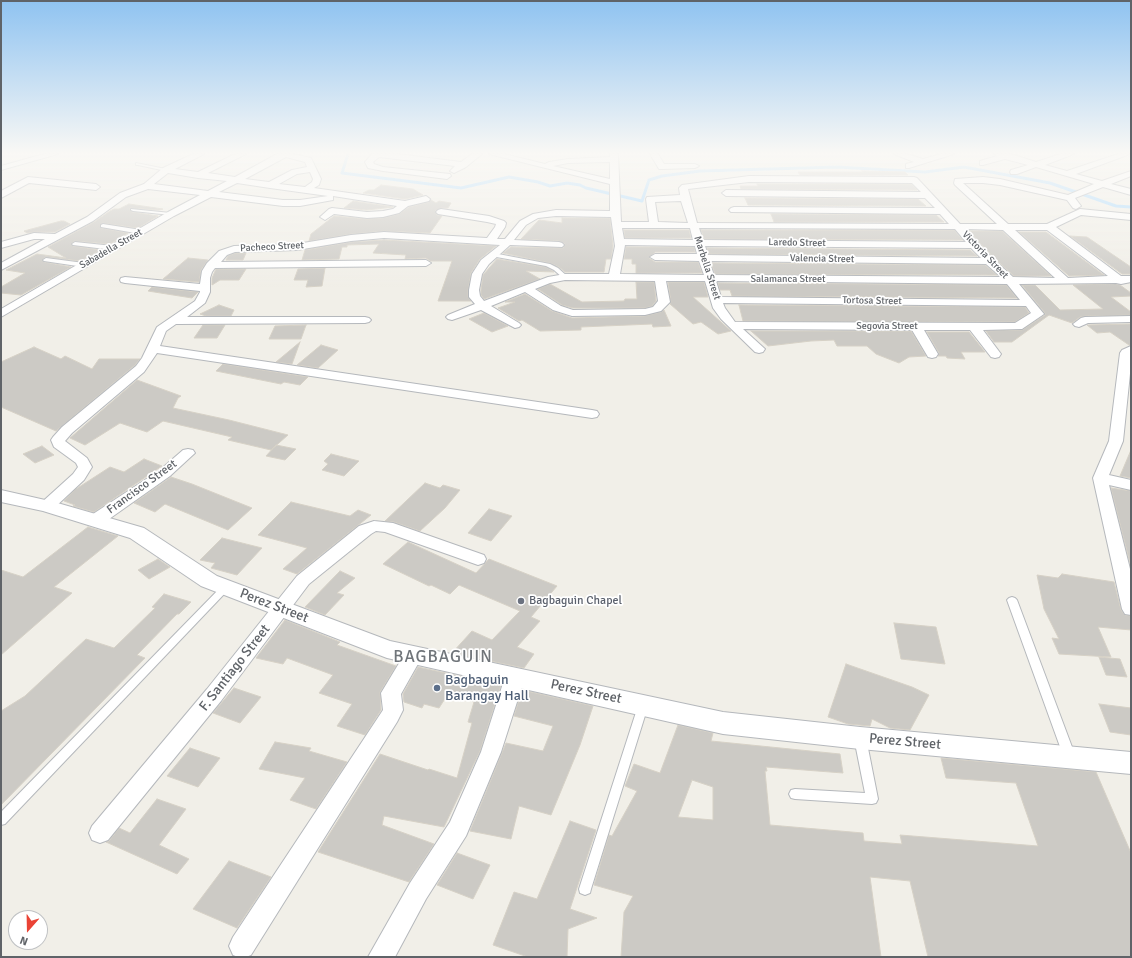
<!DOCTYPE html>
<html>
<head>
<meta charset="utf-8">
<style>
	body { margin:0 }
	#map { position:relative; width:1132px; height:958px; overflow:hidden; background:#f1efe8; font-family:Signika,sans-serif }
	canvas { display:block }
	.frame { position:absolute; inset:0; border:2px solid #5f6368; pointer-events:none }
	.north { position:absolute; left:8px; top:910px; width:40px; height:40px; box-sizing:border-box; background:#fff; border:1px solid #bfc1c3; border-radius:50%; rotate:200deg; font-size:11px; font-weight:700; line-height:16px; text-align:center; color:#5f6368 }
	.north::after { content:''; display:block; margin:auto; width:14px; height:18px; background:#ea4335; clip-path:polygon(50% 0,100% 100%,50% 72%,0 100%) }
</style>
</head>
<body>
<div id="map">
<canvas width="1132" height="958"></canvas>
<div class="frame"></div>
<div class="north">N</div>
</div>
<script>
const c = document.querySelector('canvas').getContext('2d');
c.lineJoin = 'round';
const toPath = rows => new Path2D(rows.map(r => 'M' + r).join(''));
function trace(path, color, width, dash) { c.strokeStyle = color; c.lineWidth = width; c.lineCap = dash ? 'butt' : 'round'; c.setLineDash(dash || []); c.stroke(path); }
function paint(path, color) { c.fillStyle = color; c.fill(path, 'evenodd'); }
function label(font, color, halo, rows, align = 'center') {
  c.font = font + ' Signika,sans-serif'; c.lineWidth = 3.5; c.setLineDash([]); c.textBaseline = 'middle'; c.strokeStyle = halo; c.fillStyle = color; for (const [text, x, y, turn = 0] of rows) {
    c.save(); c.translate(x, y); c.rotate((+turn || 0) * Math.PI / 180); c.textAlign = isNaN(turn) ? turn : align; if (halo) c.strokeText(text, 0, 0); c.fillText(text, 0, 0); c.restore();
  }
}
trace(toPath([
	[348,154,342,173,461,188,509,177,538,182,550,186,567,183,580,185,586,188,642,201,649,180,662,176,700,171,837,167,925,172,964,167,1050,183,1116,206,1131,207]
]), '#aadaff', 3);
const building = toPath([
	[862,171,905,172,908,175,800,175,798,172,863,172,862,171],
	[757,184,911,184,917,190,741,189,740,186,758,186,757,184],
	[381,185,413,189,423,195,405,199,363,193,369,190,374,190,381,185],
	[745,198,918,199,926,206,748,205,745,198],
	[431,200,436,203,439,201,451,203,448,208,441,208,435,211,437,215,442,216,430,233,384,231,351,234,309,241,311,234,334,216,367,219,383,218,399,214,409,207,429,202,431,200],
	[353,201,393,207,367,210,344,208,353,201],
	[129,204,163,209,159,210,130,208,130,210,132,212,158,216,138,228,102,223,100,225,101,228,128,233,110,244,74,241,71,244,73,246,100,250,81,261,45,257,42,260,44,262,71,267,21,295,1,293,1,287,25,273,6,270,37,254,66,258,48,247,94,222,110,211,114,209,119,209,129,204],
	[771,214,936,215,944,222,774,222,771,214],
	[562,218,610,218,613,246,611,259,606,259,604,272,565,272,559,267,550,263,503,253,511,247,563,248,565,244,559,241,521,239,539,220,562,223,562,218],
	[61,221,64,221,70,224,55,232,34,232,27,233,24,231,61,221],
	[624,230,689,230,691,238,625,238,624,230],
	[701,230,954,230,963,240,704,239,701,230],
	[969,231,1002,231,1051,276,1014,276,994,258,969,231],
	[1019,232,1046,232,1104,275,1069,276,1019,232],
	[1070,236,1087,237,1131,267,1131,274,1122,274,1070,236],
	[384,240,496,246,480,259,471,273,468,290,468,297,471,301,438,301,452,261,430,261,426,258,405,259,406,255,373,253,379,244,347,245,347,247,342,247,339,259,302,260,305,250,351,242,384,240],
	[626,247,694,247,695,252,655,252,649,258,655,262,698,262,702,273,636,273,636,264,632,264,632,259,624,259,626,247],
	[707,248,970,250,977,256,709,254,707,248],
	[235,253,246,253,243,260,226,260,228,256,235,253],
	[188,258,208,260,201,270,199,282,163,279,188,258],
	[497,259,546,267,554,272,526,271,540,279,484,299,481,295,481,290,483,275,497,259],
	[711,263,985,265,997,275,715,274,711,263],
	[325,268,322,286,306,287,308,280,294,280,298,269,325,268],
	[216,269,246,269,239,280,220,280,212,285,212,278,216,269],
	[636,282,654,282,656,301,652,306,645,308,573,308,562,305,538,289,550,284,582,302,624,301,625,299,637,299,636,282],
	[668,282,704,282,708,297,693,297,731,331,718,334,701,322,693,324,670,304,671,302,668,282],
	[718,283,1006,285,1017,298,732,296,730,290,720,290,718,283],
	[1116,284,1120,285,1131,293,1131,296,1111,297,1131,312,1131,315,1085,316,1080,317,1072,323,1049,315,1012,342,994,342,986,331,1022,330,1045,315,1045,313,1022,285,1035,285,1060,310,1103,309,1073,285,1116,284],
	[152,287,198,292,192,298,148,291,152,287],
	[525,294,552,311,572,318,645,316,661,312,664,310,671,326,653,327,652,324,581,327,581,330,540,331,522,320,519,321,498,308,515,302,505,302,525,294],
	[219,305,234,310,231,316,206,316,200,314,219,305],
	[739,305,1025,307,1029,313,1015,322,743,321,739,305],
	[484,313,508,326,492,332,469,319,484,313],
	[1131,324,1131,345,1129,345,1110,332,1097,333,1087,325,1131,324],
	[203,325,225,325,217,338,194,338,203,325],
	[306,325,301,339,269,339,275,326,306,325],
	[751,331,911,331,926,356,909,357,899,363,876,354,867,346,837,346,834,340,811,341,768,346,751,331],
	[927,332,969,332,985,352,961,352,965,359,947,358,946,356,938,356,939,353,927,332],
	[300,342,292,364,276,362,300,342],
	[321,345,338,350,318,368,297,365,321,345],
	[34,347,61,359,65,356,92,369,99,359,140,359,135,365,56,431,1,407,1,362,34,347],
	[223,364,308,377,300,385,284,382,281,384,216,371,223,364],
	[137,380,181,396,178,398,173,408,229,420,288,435,271,450,228,440,232,437,163,421,147,432,120,423,85,445,70,438,137,380],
	[276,445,296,449,285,460,266,456,276,445],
	[42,446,54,455,35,463,23,454,42,446],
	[1131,450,1131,478,1120,476,1131,450],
	[331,454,359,461,344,476,322,470,328,464,324,461,331,454],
	[144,459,162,466,94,512,73,506,75,505,64,501,76,489,110,467,124,472,144,459],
	[171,477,192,484,252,508,228,530,165,504,155,512,134,503,171,477],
	[425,483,440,488,443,485,460,490,445,508,420,531,394,522,385,521,425,483],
	[1111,488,1131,491,1131,567,1111,488],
	[291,502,350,516,358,510,371,515,297,574,283,569,307,548,258,535,291,502],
	[489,509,512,516,491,541,468,533,489,509],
	[88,527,118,536,54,587,72,593,1,655,1,570,23,577,88,527],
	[222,538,262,548,237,575,211,568,215,563,200,560,222,538],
	[408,542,476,573,489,559,557,586,531,617,540,621,517,647,534,654,524,668,452,653,472,631,492,640,520,611,459,585,450,594,431,585,429,586,383,564,408,542],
	[158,559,170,567,149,579,138,570,158,559],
	[340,571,355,578,337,593,344,595,325,615,305,607,340,571],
	[1062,574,1114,582,1121,610,1125,615,1131,616,1131,630,1098,627,1111,657,1059,654,1052,638,1059,639,1044,609,1037,575,1058,578,1062,574],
	[164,594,191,602,179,614,177,614,137,655,145,658,1,805,1,711,25,696,86,639,114,648,155,608,152,607,164,594],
	[285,620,340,642,337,645,396,666,380,692,381,710,365,735,337,726,352,704,319,693,333,675,287,658,283,664,256,658,285,620],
	[894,623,936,627,945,664,901,659,894,623],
	[1099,657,1120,659,1127,677,1106,675,1099,657],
	[846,664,912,687,929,695,910,730,890,728,872,719,870,726,848,724,828,717,846,664],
	[418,667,501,685,480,751,444,827,384,816,382,825,434,844,409,882,318,852,380,754,428,770,429,769,457,778,472,723,468,722,474,702,448,694,439,708,424,704,422,708,404,702,403,694,418,667],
	[234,688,261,697,240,723,213,713,234,688],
	[522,690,593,706,580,745,551,815,519,806,511,839,470,831,506,743,543,751,553,726,514,716,522,690],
	[1099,704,1131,708,1131,735,1110,732,1099,704],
	[678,725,713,733,711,741,840,754,843,773,766,767,767,771,765,771,770,825,863,833,864,841,902,844,900,835,1038,846,1016,783,946,778,941,758,1096,772,1131,853,1131,957,928,957,910,881,870,877,881,957,621,957,624,912,633,896,594,885,609,835,612,836,637,791,625,786,634,764,660,773,678,725],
	[692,780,713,787,713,820,678,817,692,780],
	[275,742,311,748,309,751,347,762,316,809,290,800,305,778,259,769,275,742],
	[190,748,220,758,198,787,167,776,190,748],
	[157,799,186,809,159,845,189,859,177,874,106,842,109,841,119,828,130,833,157,799],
	[570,821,596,830,570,909,597,918,568,929,567,957,528,957,493,945,514,892,537,899,570,821],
	[457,853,490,865,473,899,437,885,457,853],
	[229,861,271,877,237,928,193,909,229,861]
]);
paint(building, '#cccac5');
trace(building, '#d6d1c6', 1);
const service = toPath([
	[136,163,166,169,168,170,166,171,138,165,136,165,136,163],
	[131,209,171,213,173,214,171,215,133,211,131,210,131,209],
	[103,224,141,230,144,232,141,234,101,227,101,225,103,224],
	[75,242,113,246,116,248,113,250,73,245,72,244,75,242],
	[493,253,550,264,558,268,568,277,563,278,554,270,546,266,491,256,491,254,493,253],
	[46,258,84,263,87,265,84,267,44,261,43,260,46,258],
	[225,585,228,586,230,588,228,590,5,824,1,825,1,812,222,586,225,585],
	[1012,597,1015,598,1017,600,1075,755,1073,758,1069,760,1065,758,1063,755,1007,600,1009,598,1012,597],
	[643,702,647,703,648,706,591,889,590,893,585,895,580,893,579,889,638,706,639,703,643,702],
	[860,733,864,735,866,738,878,799,876,803,872,804,795,799,791,798,789,794,791,790,795,789,865,793,854,738,856,735,860,733]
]);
const minor = toPath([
	[44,154,58,154,1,170,1,166,44,154],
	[193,154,204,154,175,169,198,172,235,154,246,154,208,173,235,177,277,154,293,154,311,158,312,160,321,179,319,185,314,188,405,201,426,196,430,199,429,201,408,206,399,213,383,217,367,218,334,214,325,220,320,217,329,209,332,208,367,212,383,211,393,209,397,206,333,196,333,200,300,206,283,206,211,197,174,216,1,317,1,309,168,212,200,195,148,189,126,197,93,221,1,270,1,263,45,239,34,239,1,248,1,242,34,233,55,234,87,217,120,193,144,184,163,168,193,154],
	[286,157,305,162,307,167,292,170,269,182,245,179,286,157],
	[310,172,313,179,312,182,305,187,279,184,297,174,310,172],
	[168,173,198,178,227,181,208,191,154,184,168,173],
	[237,183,270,188,328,196,300,200,283,200,219,192,237,183],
	[372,154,397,154,461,162,472,154,482,154,466,167,454,173,450,171,455,166,379,157,373,162,374,164,383,167,450,174,451,176,447,179,383,171,368,168,365,162,372,154],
	[489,154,504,154,545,164,549,162,568,159,610,157,610,154,618,154,621,222,649,222,646,199,647,197,680,195,679,188,682,185,749,176,914,177,917,178,960,224,997,224,955,185,954,183,955,179,983,177,1000,179,1068,195,1094,184,1036,167,1017,174,1011,174,1010,172,1011,170,1028,165,1005,159,983,165,980,165,980,161,997,156,994,154,1011,154,1036,162,1061,154,1074,154,1045,165,1067,171,1118,154,1130,154,1076,174,1102,181,1131,171,1131,176,1111,184,1131,189,1131,195,1103,187,1075,198,1081,206,1076,209,1073,208,1067,200,1000,185,983,183,963,183,1008,224,1047,224,1080,209,1131,214,1131,220,1081,215,1056,227,1121,276,1131,276,1131,282,1121,284,1116,283,1019,284,1044,314,1022,329,983,330,1001,354,999,357,995,358,991,357,970,330,924,330,938,354,936,357,932,358,928,357,912,330,743,329,765,349,763,352,759,353,755,352,721,319,713,308,705,281,666,281,670,302,661,311,645,315,572,316,553,310,525,292,491,306,519,323,521,325,519,327,515,328,481,310,452,320,448,319,446,317,448,315,475,304,469,297,469,290,472,274,481,260,500,245,384,238,351,241,297,250,235,252,227,255,221,262,426,260,431,263,426,266,215,268,212,272,210,278,210,292,205,303,187,317,365,317,369,318,371,320,369,322,365,323,176,324,166,331,160,346,592,410,597,411,599,414,597,417,592,418,157,353,144,372,72,433,65,441,87,458,92,467,84,480,53,509,47,511,41,509,39,506,41,503,73,474,78,467,76,463,54,447,51,440,53,437,62,427,136,366,142,358,157,327,195,301,200,292,200,291,125,283,121,282,120,280,121,278,125,277,200,284,202,271,207,263,219,251,234,246,297,244,351,235,384,232,487,238,495,227,496,224,487,222,438,214,436,212,438,210,441,209,489,216,504,221,506,223,505,227,497,239,505,239,520,221,533,214,556,210,610,211,610,184,489,154],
	[610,162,610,179,553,166,568,163,610,162],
	[749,182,912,183,921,192,726,190,722,193,726,196,925,198,935,208,734,207,731,208,729,210,731,212,940,214,949,224,697,223,688,189,749,182],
	[681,201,688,223,658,222,655,202,681,201],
	[556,216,611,217,615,246,609,274,565,274,548,277,484,301,480,296,479,290,482,274,489,264,510,245,562,247,564,245,562,243,559,242,514,240,526,225,538,218,556,216],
	[622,228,690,228,693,240,624,239,622,228],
	[699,228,955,229,966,242,703,240,699,228],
	[965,229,1003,230,1055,278,1013,277,993,259,965,229],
	[1015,230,1047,230,1108,276,1068,278,1015,230],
	[625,245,695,246,697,254,655,254,650,257,655,260,699,261,704,275,620,274,625,245],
	[705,246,971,248,981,258,708,255,705,246],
	[709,261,986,264,1001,277,714,275,709,261],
	[565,280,655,281,658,301,653,307,645,309,573,310,561,306,535,289,550,283,565,280],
	[716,281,1007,284,1020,300,721,297,716,281],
	[723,303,1026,306,1031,313,1015,323,735,322,725,308,723,303],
	[650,154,658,154,664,164,695,164,699,166,695,168,662,169,659,169,650,154],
	[894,154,907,154,923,159,941,154,954,154,909,168,906,168,906,164,914,162,894,154],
	[28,177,96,184,100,187,96,190,29,183,1,198,1,191,28,177],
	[1131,316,1131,322,1088,323,1079,327,1075,326,1073,324,1081,318,1085,317,1131,316],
	[1131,346,1131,364,1123,441,1109,475,1131,480,1131,490,1109,485,1131,573,1131,615,1125,614,1122,609,1093,478,1109,441,1120,353,1122,350,1131,346],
	[188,449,193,450,195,453,170,476,102,524,96,525,90,524,88,520,90,516,160,470,183,450,188,449],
	[374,521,393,523,484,555,486,559,484,563,478,565,385,532,376,531,371,534,309,584,221,701,108,840,100,843,92,840,89,833,92,826,207,689,297,576,359,526,374,521],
	[414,648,421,650,423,655,401,694,403,710,397,722,251,955,246,957,238,957,233,955,229,946,233,937,383,710,381,693,407,650,414,648],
	[515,669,522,672,525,677,501,752,466,836,426,899,395,957,368,957,410,883,450,822,481,752,505,677,508,672,515,669]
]);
const tertiary = toPath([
	[1,490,54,502,144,528,217,576,390,641,723,712,860,727,1131,752,1131,774,860,749,723,734,387,658,201,586,130,538,43,511,1,502,1,490]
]);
trace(service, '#b5b8bc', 2);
trace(minor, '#b5b8bc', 2);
trace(tertiary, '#b5b8bc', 2);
paint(service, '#fff');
paint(minor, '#fff');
paint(tertiary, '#fff');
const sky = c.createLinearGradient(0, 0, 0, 288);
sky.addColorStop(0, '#8fc3f1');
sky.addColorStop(0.53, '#f9f8f5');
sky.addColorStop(1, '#f9f8f500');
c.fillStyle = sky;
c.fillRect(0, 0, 1132, 288);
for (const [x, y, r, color] of [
	[521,601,4,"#6b7280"],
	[437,688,4,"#5c6f8a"]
]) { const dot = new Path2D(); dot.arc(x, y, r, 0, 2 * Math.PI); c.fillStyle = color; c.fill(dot); trace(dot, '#fff', 1.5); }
label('10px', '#5f6368', '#fff', [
	["Laredo Street",797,243,1],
	["Pacheco Street",272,247,-3],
	["Sabadella Street",111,249,-30],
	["Victoria Street",985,255,46],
	["Valencia Street",822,259,1],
	["Marbella Street",707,268,72],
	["Salamanca Street",788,279],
	["Tortosa Street",872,301,1],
	["Segovia Street",887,326]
]);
label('12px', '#5f6368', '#fff', [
	["Francisco Street",142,487,-36]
]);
label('12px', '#5b616d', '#fff', [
	["Bagbaguin Chapel",529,601]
], 'left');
label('14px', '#5f6368', '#fff', [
	["Perez Street",274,606,21],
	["F. Santiago Street",235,668,-52],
	["Perez Street",586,692,12],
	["Perez Street",905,742,5]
]);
label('14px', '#4e5e75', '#fff', [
	["Bagbaguin",445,680],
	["Barangay Hall",445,696]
], 'left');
c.letterSpacing = '1px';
label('17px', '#70757a', '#fff', [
	["BAGBAGUIN",443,658]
]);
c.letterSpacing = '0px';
</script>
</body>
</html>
